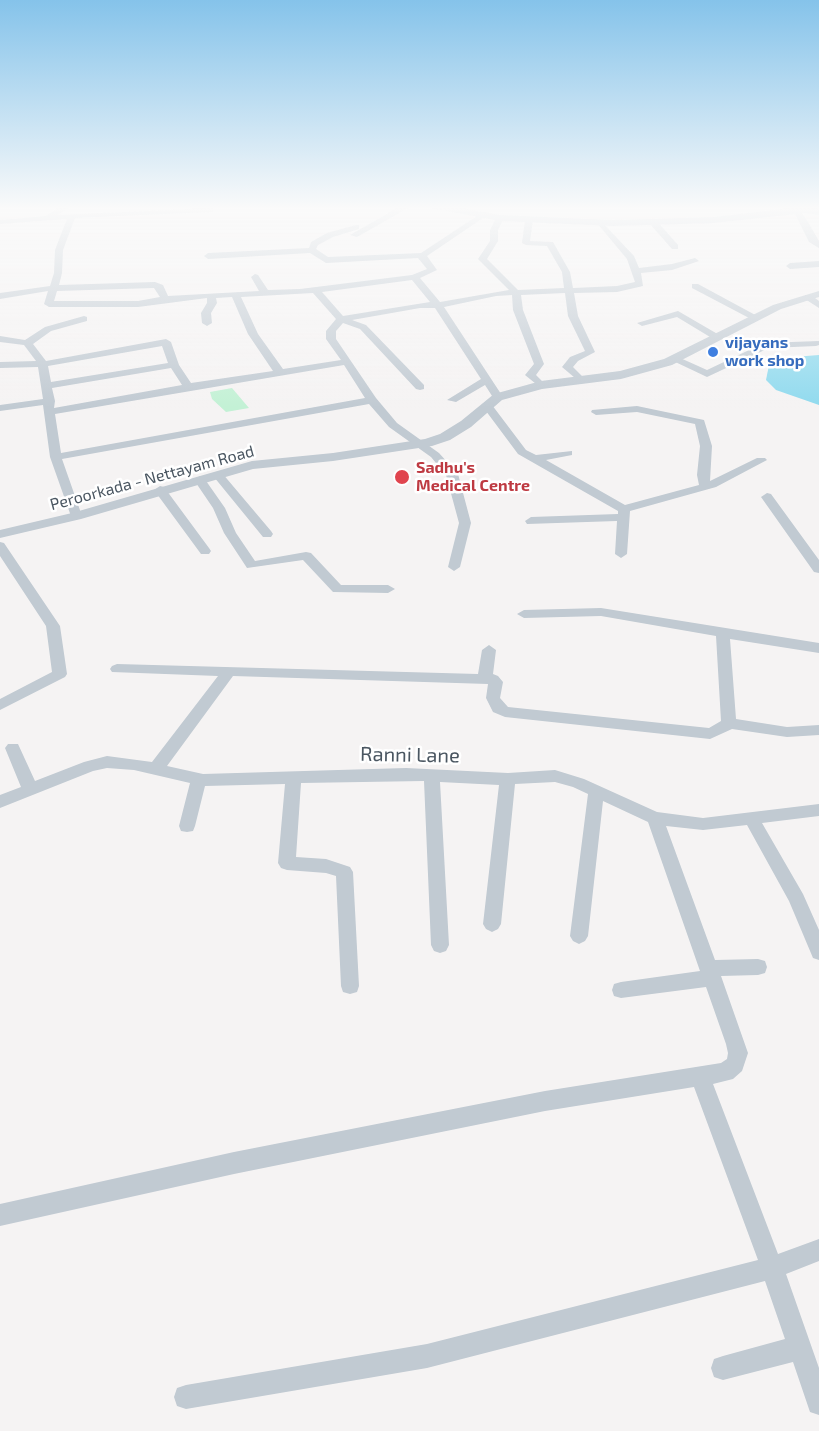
<!DOCTYPE html>
<html>
<head>
<meta charset="utf-8">
<style>
	body { margin:0 }
	canvas { display:block; background:#f5f3f3 }
</style>
</head>
<body>
<canvas width="819" height="1431"></canvas>
<script>
const c = document.querySelector('canvas').getContext('2d');
c.lineJoin = 'round';
function paint(path, color) { c.fillStyle = color; c.fill(path, 'evenodd'); }
const toPath = rows => new Path2D(rows.map(r => 'M' + r).join(''));
function trace(path, color, width, dash) { c.strokeStyle = color; c.lineWidth = width; c.lineCap = dash ? 'butt' : 'round'; c.setLineDash(dash || []); c.stroke(path); }
function label(font, color, halo, rows, align = 'center') {
  c.font = font + ' "Exo 2",sans-serif'; c.lineWidth = 5; c.setLineDash([]); c.textBaseline = 'middle'; c.strokeStyle = halo; c.fillStyle = color; for (const [text, x, y, turn = 0] of rows) {
    c.save(); c.translate(x, y); c.rotate((+turn || 0) * Math.PI / 180); c.textAlign = isNaN(turn) ? turn : align; if (halo) c.strokeText(text, 0, 0); c.fillText(text, 0, 0); c.restore();
  }
}
paint(toPath([
	[232,388,249,408,226,412,212,399,210,392]
]), '#c3f1d5');
paint(toPath([
	[819,355,819,405,776,390,766,380,769,365,781,358]
]), '#90daee');
paint(toPath([
	[59,207,69,207,58,215,213,208,213,212,210,212,75,218,63,250,62,273,59,285,155,282,163,285,168,296,259,291,251,277,255,274,258,275,268,290,300,289,412,275,427,269,418,258,326,263,310,253,208,259,204,256,208,253,309,248,311,242,327,233,356,225,359,225,359,229,333,237,318,245,316,249,328,257,421,253,480,214,484,216,483,218,427,256,437,270,420,278,440,302,509,290,478,259,490,241,490,230,497,216,500,216,504,218,498,230,498,241,487,259,518,290,564,288,562,272,547,246,526,245,522,243,525,220,529,218,533,220,530,241,553,242,570,272,573,288,617,286,635,282,627,259,596,222,600,220,634,256,639,268,672,264,695,258,699,261,672,270,641,273,643,286,617,292,574,293,578,316,595,352,578,361,573,367,586,380,581,383,562,367,570,357,585,351,568,316,565,293,521,295,523,310,544,364,536,375,546,385,541,388,525,375,534,364,513,310,512,295,496,296,444,307,503,397,498,400,494,399,485,385,456,402,447,400,481,379,435,308,420,308,352,320,366,325,424,385,424,389,420,390,416,389,360,329,343,323,336,331,336,339,376,398,397,423,439,453,458,474,471,523,460,567,454,571,448,567,459,523,446,475,431,457,389,427,369,404,62,459,82,516,76,520,72,519,50,457,43,405,0,411,0,405,43,399,38,367,0,368,0,362,36,361,24,345,0,342,0,336,25,340,45,327,84,316,87,317,87,321,51,331,33,344,46,361,166,339,171,342,179,365,191,383,273,371,248,334,232,297,216,298,217,303,211,313,212,323,207,326,202,323,201,313,207,303,207,298,138,307,49,307,44,304,48,291,0,299,0,293,50,286,54,273,55,250,67,219,0,224,0,220,46,216,59,207],
	[412,280,430,302,343,316,322,292,412,280],
	[154,288,160,297,138,301,54,301,57,291,154,288],
	[313,293,336,319,326,331,326,339,341,360,283,369,258,334,241,297,313,293],
	[162,346,168,363,51,382,48,366,162,346],
	[344,365,365,398,61,453,55,414,344,365],
	[171,368,182,385,54,408,55,401,52,388,171,368],
	[399,207,410,207,357,237,350,235,399,207],
	[793,210,799,210,805,217,819,241,819,248,809,242,793,210],
	[650,220,656,220,678,245,678,249,672,249,650,224,650,220],
	[819,261,819,267,790,269,786,266,790,263,819,261],
	[692,284,698,284,759,317,751,319,692,288,692,284],
	[805,295,811,295,819,301,819,308,805,299,805,295],
	[678,311,721,336,723,338,715,340,677,317,642,326,637,323,678,311],
	[819,341,819,345,816,346,769,348,707,377,669,359,678,357,707,370,764,343,819,341],
	[488,404,492,405,526,450,536,455,572,451,572,455,546,460,625,505,699,485,697,475,700,446,695,424,637,412,596,415,591,412,592,410,637,406,704,420,712,446,710,481,757,458,765,458,767,460,716,487,630,511,627,554,621,558,615,554,617,521,527,524,525,521,531,517,618,514,618,511,518,454,483,407,488,404],
	[218,472,222,473,271,531,273,534,271,537,263,537,214,477,214,473,218,472],
	[200,476,204,478,225,508,236,533,255,561,306,552,311,553,341,585,388,585,395,589,388,593,333,592,303,560,247,568,224,533,213,508,194,480,200,476],
	[160,486,164,487,209,548,211,551,209,554,201,554,154,490,160,486],
	[767,493,771,494,819,560,819,573,814,572,761,497,767,493],
	[0,542,4,543,60,626,67,674,65,677,0,710,0,699,52,672,46,626,0,556,0,542],
	[601,608,819,643,819,653,730,639,736,719,787,727,819,725,819,735,787,737,732,729,710,739,505,717,493,712,486,698,488,684,233,676,167,766,203,774,406,768,508,773,555,770,584,779,657,812,703,818,819,804,819,816,762,823,803,894,819,930,819,960,813,958,789,901,747,825,703,830,666,826,715,960,758,959,765,961,767,967,765,973,758,975,721,976,748,1053,742,1071,733,1079,713,1084,778,1254,819,1239,819,1261,786,1274,819,1368,819,1415,810,1412,793,1362,723,1380,714,1377,711,1368,714,1359,723,1356,785,1339,765,1281,427,1368,186,1409,177,1406,174,1397,177,1388,186,1385,427,1344,758,1260,694,1087,545,1111,234,1174,0,1226,0,1204,234,1152,545,1091,721,1063,727,1059,728,1053,726,1044,706,987,621,998,614,996,612,990,614,984,621,982,700,971,648,822,603,801,588,936,585,941,579,944,573,941,570,936,588,794,573,787,555,782,515,784,501,924,498,929,492,932,486,929,483,924,499,785,440,782,449,945,446,951,440,953,434,951,431,945,424,781,301,783,296,857,326,859,350,867,353,872,359,986,357,992,350,994,343,992,341,986,336,876,326,873,287,870,281,868,278,863,285,784,205,786,195,826,193,831,187,832,181,831,179,826,190,783,134,770,107,768,93,771,0,808,0,795,21,787,5,748,8,744,18,744,35,781,84,762,107,756,152,762,218,676,112,672,110,669,112,666,117,664,478,674,482,650,489,645,496,650,493,674,498,676,503,682,500,698,508,707,709,728,721,721,716,636,601,616,524,618,517,614,524,610,601,608]
]), '#c1cad2');
paint(toPath([
	[819,291,819,297,781,309,672,365,621,379,542,389,502,400,471,427,450,440,432,446,333,461,253,469,81,519,0,538,0,530,72,513,252,461,333,453,425,439,440,434,461,421,494,394,541,381,620,371,664,359,773,305,819,291]
]), '#c1cad2');
paint(toPath([
	[426,207,455,207,500,215,614,220,714,217,799,207,819,209,819,215,806,213,714,223,614,226,500,221,426,207]
]), '#c1cbd6');
const sky = c.createLinearGradient(0, 0, 0, 408);
sky.addColorStop(0, '#85c3ea');
sky.addColorStop(0.51, '#fafafa');
sky.addColorStop(1, '#fafafa00');
c.fillStyle = sky;
c.fillRect(0, 0, 819, 408);
for (const [x, y, r, color] of [
	[713,352,6,"#3f7fe0"],
	[402,477,8,"#e0444e"]
]) { const dot = new Path2D(); dot.arc(x, y, r, 0, 2 * Math.PI); c.fillStyle = color; c.fill(dot); trace(dot, '#fff', 2); }
label('bold 16px', '#366cbe', '#fff', [
	["vijayans",725,343],
	["work shop",725,361]
], 'left');
label('bold 16px', '#be3a42', '#fff', [
	["Sadhu's",416,468],
	["Medical Centre",416,486]
], 'left');
label('16px', '#4a5661', '#fff', [
	["Peroorkada - Nettayam Road",152,478,-15]
]);
label('20px', '#4a5661', '#fff', [
	["Ranni Lane",410,755,1]
]);
</script>
</body>
</html>
